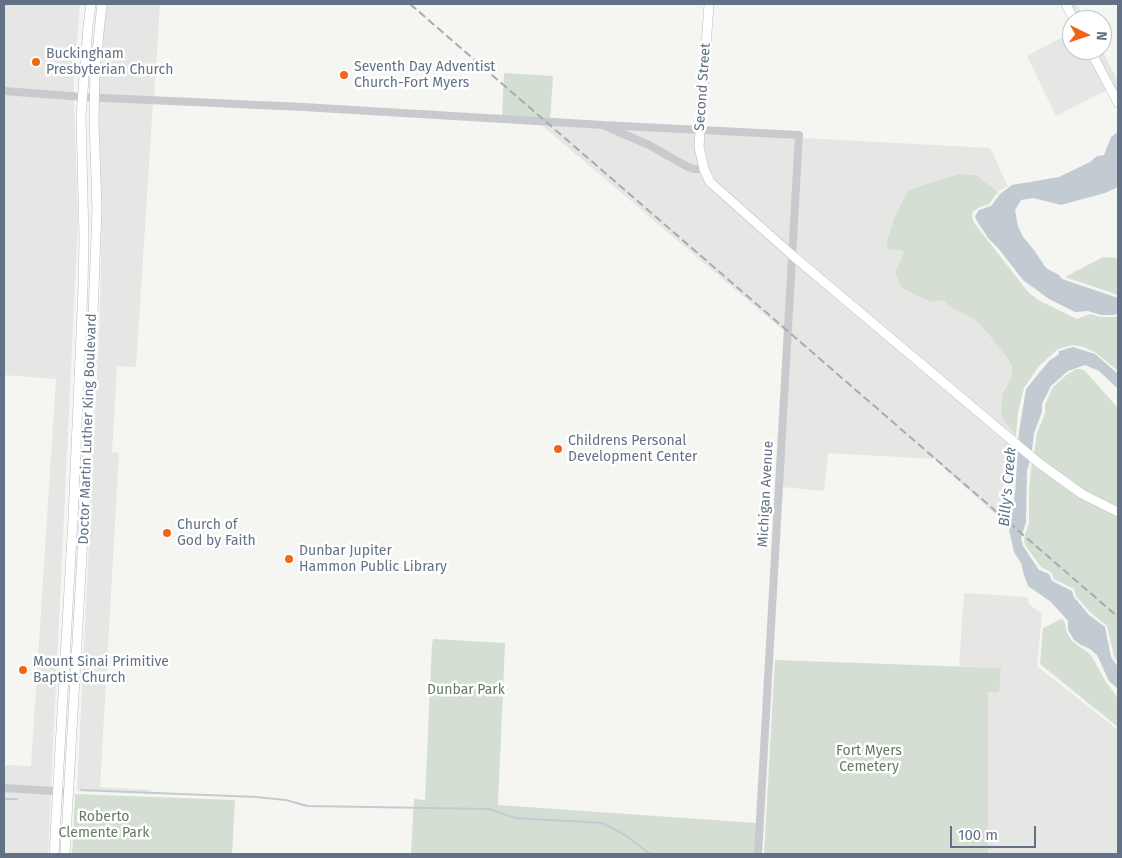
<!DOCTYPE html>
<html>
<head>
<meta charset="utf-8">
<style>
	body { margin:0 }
	#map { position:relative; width:1122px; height:858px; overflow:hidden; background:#f5f6f1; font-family:"Fira Sans",sans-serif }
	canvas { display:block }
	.frame { position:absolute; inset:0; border:5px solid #627185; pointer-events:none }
	.north { position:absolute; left:1062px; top:10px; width:50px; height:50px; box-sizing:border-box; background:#fff; border:1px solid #c0c6ce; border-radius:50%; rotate:94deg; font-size:14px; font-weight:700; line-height:20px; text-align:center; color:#627185 }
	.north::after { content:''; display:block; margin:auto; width:18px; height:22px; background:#f26515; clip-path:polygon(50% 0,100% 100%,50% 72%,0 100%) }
	.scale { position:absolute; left:950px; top:826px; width:86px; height:22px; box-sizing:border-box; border:2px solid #627185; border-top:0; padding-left:6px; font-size:15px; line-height:18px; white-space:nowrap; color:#627185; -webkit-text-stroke:4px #fff; paint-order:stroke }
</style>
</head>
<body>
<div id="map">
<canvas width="1122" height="858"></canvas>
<div class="frame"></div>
<div class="north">N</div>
<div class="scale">100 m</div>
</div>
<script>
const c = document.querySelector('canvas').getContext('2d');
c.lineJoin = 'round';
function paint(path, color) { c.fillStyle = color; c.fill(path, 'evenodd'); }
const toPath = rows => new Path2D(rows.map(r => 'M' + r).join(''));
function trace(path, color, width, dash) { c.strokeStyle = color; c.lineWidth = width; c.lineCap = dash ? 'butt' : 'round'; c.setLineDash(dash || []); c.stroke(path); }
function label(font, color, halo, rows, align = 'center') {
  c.font = font + ' "Fira Sans",sans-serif'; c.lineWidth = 5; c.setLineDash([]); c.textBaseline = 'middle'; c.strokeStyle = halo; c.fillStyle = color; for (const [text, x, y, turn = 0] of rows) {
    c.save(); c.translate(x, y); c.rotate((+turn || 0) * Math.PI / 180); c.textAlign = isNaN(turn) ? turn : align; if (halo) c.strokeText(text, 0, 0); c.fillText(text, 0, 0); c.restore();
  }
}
paint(toPath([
	[4,4,80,4,74,75,74,93,4,88],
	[107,4,160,4,154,97,99,95,104,20],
	[1069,4,1077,4,1085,20,1078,20],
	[1072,32,1072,50,1086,50,1107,90,1056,116,1027,56],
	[1094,50,1102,50,1118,81,1118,96],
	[4,94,74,100,78,221,51,788,4,785,4,765,31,766,56,379,4,375],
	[99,101,153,103,136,367,117,366,112,452,119,453,100,787,151,790,151,794,77,791,100,313,102,205,99,132],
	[539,123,602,128,701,172,789,257,785,332],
	[622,129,697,132,696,147,699,166,689,164,672,153],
	[703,132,796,137,789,249,713,181,703,156],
	[803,138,990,148,1008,186,998,192,976,175,958,174,908,190,894,218,887,241,887,249,904,251,895,271,943,300,950,307,975,320,985,330,1010,362,1012,366,1012,375,1005,388,1001,413,1004,421,1016,436,1016,440,796,254],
	[795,262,1014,447,1009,464,1008,514,1006,524,934,459,828,453,824,491,782,487],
	[964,593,1028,597,1029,604,1042,614,1037,666,1118,730,1118,854,988,854,988,692,1000,668,959,666],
	[4,791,51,794,48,854,4,854]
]), '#e6e6e5');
paint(toPath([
	[504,73,553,76,550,121,502,118],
	[958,174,976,175,998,192,989,204,978,208,973,212,972,216,974,223,1029,293,1040,301,1077,319,1090,314,1100,317,1118,317,1118,371,1096,353,1084,347,1073,345,1058,349,1039,366,1024,388,1018,412,1016,436,1004,421,1001,413,1003,393,1012,375,1012,366,1010,362,985,330,975,320,950,307,943,300,931,302,902,288,895,272,904,251,887,249,887,241,894,218,908,190],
	[1103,257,1118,258,1118,295,1065,277],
	[1077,369,1081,369,1085,371,1118,408,1118,509,1084,492,1034,455,1037,433,1045,413,1045,405,1053,387,1069,373],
	[1032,462,1080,497,1118,515,1118,663,1114,656,1107,626,1090,612,1076,596,1074,589,1054,579,1051,572,1041,567,1025,545,1024,538,1029,523,1029,488],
	[1061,619,1065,622,1066,631,1072,641,1091,655,1106,682,1118,698,1118,727,1040,664,1043,628],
	[434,639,505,643,498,805,757,823,755,854,411,854,414,799,425,800,432,642],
	[775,660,1001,668,999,692,988,692,988,854,764,854],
	[75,794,235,800,232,854,72,854]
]), '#d5ded2');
paint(toPath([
	[1118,132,1118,187,1105,193,1061,205,1033,198,1021,200,1015,210,1018,226,1023,237,1034,250,1046,268,1059,275,1062,279,1118,298,1118,314,1112,315,1101,315,1088,311,1075,312,1049,299,1023,280,998,248,988,238,977,221,975,216,979,210,991,206,1000,194,1012,185,1059,177,1090,162,1097,156,1104,155,1111,137],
	[1073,347,1095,354,1118,374,1118,389,1099,371,1085,365,1068,371,1051,386,1042,404,1042,412,1034,433,1031,458,1027,470,1026,522,1021,538,1023,546,1039,570,1049,574,1052,581,1072,591,1074,597,1088,614,1105,627,1111,657,1118,667,1118,689,1109,681,1097,655,1090,649,1081,645,1074,640,1068,630,1068,621,1051,602,1028,586,1024,575,1021,563,1014,552,1009,530,1015,493,1019,432,1026,389,1049,361,1059,354,1059,351]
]), '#c2cbd2');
trace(toPath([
	[81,790,256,797,286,800,307,806,489,809,515,818,602,823,625,835,650,854],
	[4,799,17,799]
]), '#c2cbd2', 2);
const primary = toPath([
	[709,4,699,147,704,169,710,182,792,255,1039,463,1082,494,1118,512],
	[1066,4,1074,20],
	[1090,50,1118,103],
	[54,854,73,518,83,287,84,238,81,116,88,27,91,4],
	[65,854,88,448,97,209,94,121,95,71,102,4]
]);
trace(primary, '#babdc1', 10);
trace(toPath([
	[4,91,83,97,303,107,603,125,649,145,688,167,694,169,704,169],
	[603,125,799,135,758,854],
	[4,788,69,792]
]), '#c8cace', 8);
trace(primary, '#fff', 9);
trace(toPath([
	[410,4,1118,617]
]), '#a7abb2', 2, [8, 4]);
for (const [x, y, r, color] of [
	[36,62,5,"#f26515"],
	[344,75,5,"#f26515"],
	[558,449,5,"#f26515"],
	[167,533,5,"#f26515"],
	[289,559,5,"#f26515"],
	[23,670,5,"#f26515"]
]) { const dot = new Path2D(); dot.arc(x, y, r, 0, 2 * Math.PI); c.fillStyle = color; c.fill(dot); trace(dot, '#fff', 2); }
label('14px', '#627185', '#fff', [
	["Buckingham",46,54],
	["Presbyterian Church",46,70],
	["Seventh Day Adventist",354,67],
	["Church-Fort Myers",354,83],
	["Childrens Personal",568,441],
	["Development Center",568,457],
	["Church of",177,525],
	["God by Faith",177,541],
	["Dunbar Jupiter",299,551],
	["Hammon Public Library",299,567],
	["Mount Sinai Primitive",33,662],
	["Baptist Church",33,678]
], 'left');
label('14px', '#627185', '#fff', [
	["Second Street",703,87,-86],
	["Doctor Martin Luther King Boulevard",88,429,-88],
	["Michigan Avenue",766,494,-87]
]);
label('14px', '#637c61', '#fff', [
	["Dunbar Park",466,690],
	["Fort Myers",869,751],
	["Cemetery",869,767],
	["Roberto",104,817],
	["Clemente Park",104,833]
]);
label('italic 15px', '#5e7383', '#fff', [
	["Billy's Creek",1008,487,-85]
]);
</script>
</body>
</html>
